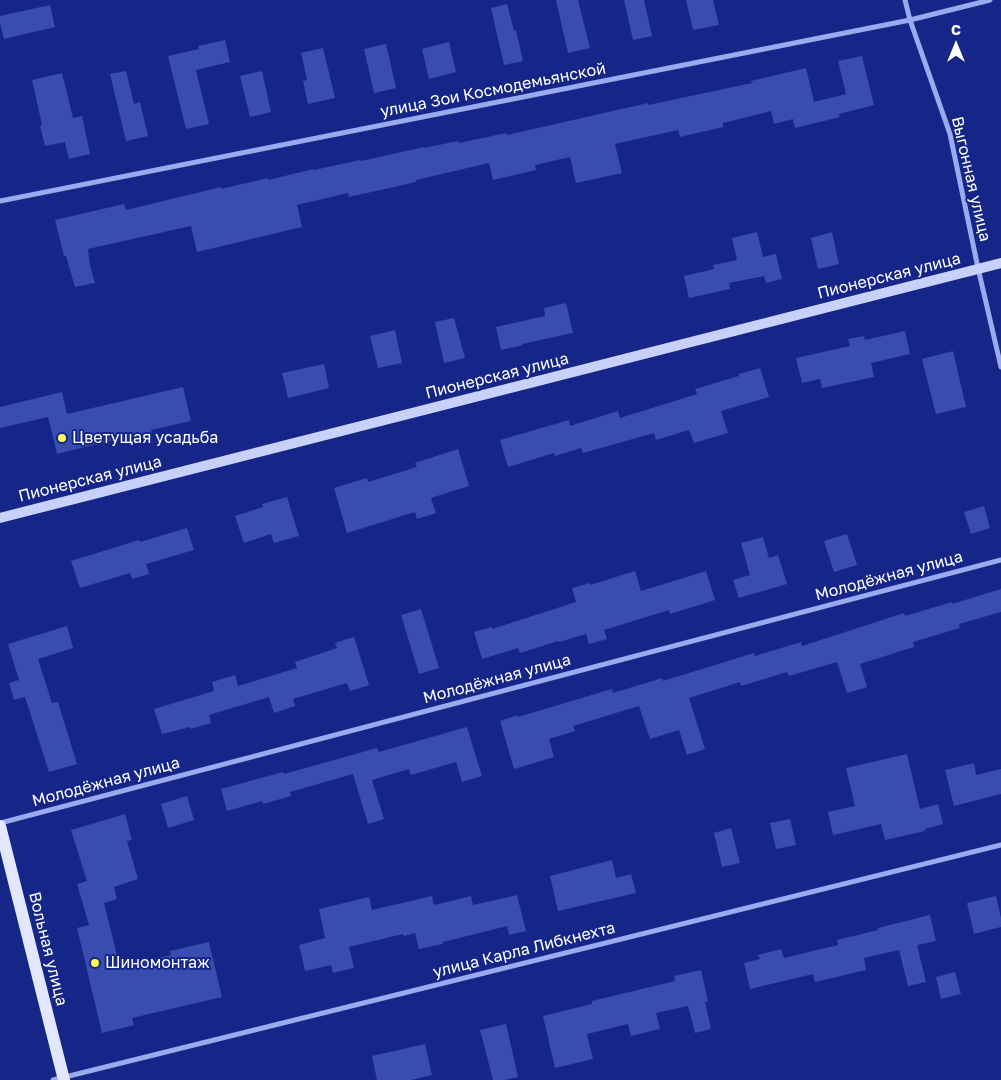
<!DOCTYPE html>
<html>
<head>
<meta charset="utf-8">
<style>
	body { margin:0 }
	#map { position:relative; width:1001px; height:1080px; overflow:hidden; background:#152688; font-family:"Golos Text",sans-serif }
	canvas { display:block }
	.north { position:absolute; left:931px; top:20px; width:50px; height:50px; -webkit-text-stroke:4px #152688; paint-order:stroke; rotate:0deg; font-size:14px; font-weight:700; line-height:20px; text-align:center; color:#fff }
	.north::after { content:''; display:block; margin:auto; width:18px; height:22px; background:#fff; clip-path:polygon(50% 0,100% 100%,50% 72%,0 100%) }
</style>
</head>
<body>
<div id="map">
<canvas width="1001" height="1080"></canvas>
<div class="north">С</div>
</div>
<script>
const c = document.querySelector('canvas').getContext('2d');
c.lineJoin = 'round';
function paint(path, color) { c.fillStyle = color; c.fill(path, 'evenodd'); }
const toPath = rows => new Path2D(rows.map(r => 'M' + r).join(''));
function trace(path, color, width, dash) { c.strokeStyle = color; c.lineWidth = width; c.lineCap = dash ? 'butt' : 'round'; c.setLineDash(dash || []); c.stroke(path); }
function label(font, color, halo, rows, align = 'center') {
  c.font = font + ' "Golos Text",sans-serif'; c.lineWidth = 4; c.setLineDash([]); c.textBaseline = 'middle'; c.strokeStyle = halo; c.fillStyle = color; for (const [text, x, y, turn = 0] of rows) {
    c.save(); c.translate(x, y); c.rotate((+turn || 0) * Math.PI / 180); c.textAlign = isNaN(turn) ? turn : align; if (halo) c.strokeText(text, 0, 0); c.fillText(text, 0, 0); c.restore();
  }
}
paint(toPath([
	[556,0,578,0,590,48,568,53],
	[624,0,644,0,652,36,633,40],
	[686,0,713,0,719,25,693,30],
	[507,4,514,31,516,30,523,61,504,65,491,8],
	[50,5,55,27,4,39,0,23,0,16],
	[225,40,230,62,196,70,209,124,186,129,168,56,199,49,198,46],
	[449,42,456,72,429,79,422,49],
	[386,44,396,88,374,93,364,49],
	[323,48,335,98,308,104,303,81,307,80,301,53],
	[862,56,874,105,839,114,840,117,795,128,793,119,774,124,771,111,723,123,723,127,680,137,678,130,615,144,622,173,576,183,570,157,535,165,536,170,493,180,489,163,416,180,416,182,394,187,349,197,348,193,297,205,302,227,197,252,191,226,88,249,90,266,95,283,75,287,66,256,64,256,55,220,124,204,126,210,221,187,221,189,268,178,268,180,314,169,314,170,360,160,361,161,424,147,424,148,458,141,459,143,506,133,507,135,648,103,648,105,752,83,751,81,806,68,814,102,846,94,838,61],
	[126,71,134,104,140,102,148,136,126,141,110,74],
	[262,71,271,112,250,117,240,76],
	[62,73,73,118,82,116,90,154,69,159,65,142,45,146,40,126,42,125,32,80],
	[757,232,763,257,776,254,782,279,766,283,764,276,729,283,730,289,689,298,684,276,714,269,713,265,737,260,732,238],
	[832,232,839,264,818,269,811,238],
	[566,303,573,333,522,344,523,345,501,350,496,327,545,316,544,308],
	[454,318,465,358,444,363,435,322],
	[395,330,402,363,378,368,370,336],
	[905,331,910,354,871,363,874,377,822,388,820,379,802,383,796,358,850,346,848,339,864,336,865,340],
	[953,351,966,407,936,414,922,359],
	[324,364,329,388,288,398,282,373],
	[760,368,769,397,721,411,728,433,694,443,689,430,656,440,654,433,583,453,581,448,555,456,554,453,508,467,500,440,569,420,570,426,618,411,620,418,697,394,695,389,739,376,739,374],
	[183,387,191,421,151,430,152,433,130,438,130,436,57,454,48,417,0,428,0,407,62,392,67,414],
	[458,449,469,486,431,498,436,513,417,519,415,512,347,533,334,488,367,478,368,482,417,467,415,463],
	[287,497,299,536,274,543,271,534,244,543,235,516,263,507,262,504],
	[984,506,990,528,971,534,964,512],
	[187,528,194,550,146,564,149,574,132,579,130,573,80,588,71,561,139,540,140,542],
	[847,534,857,565,834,572,824,541],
	[763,537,769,558,778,555,787,584,739,598,733,580,750,575,741,543],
	[635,571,641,591,706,571,715,600,670,614,669,610,604,630,607,639,589,644,586,634,559,642,558,641,520,653,518,648,482,659,474,632,492,627,492,629,576,602,572,588,590,583,590,585],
	[1001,589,1001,612,959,624,960,628,913,642,914,647,860,664,867,687,847,693,837,662,789,676,787,672,741,686,740,682,689,698,705,749,687,755,679,730,650,739,639,706,573,726,575,731,549,739,554,757,514,769,500,721,518,715,518,717,612,689,613,693,662,678,663,681,754,653,755,656,801,642,802,646,904,613,905,616,952,602,952,604],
	[421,609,439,668,419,674,401,615],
	[67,626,73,648,38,659,52,703,58,702,77,764,49,772,25,697,14,700,9,683,19,680,8,644],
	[354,637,369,685,350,691,347,683,293,699,295,706,274,713,269,697,209,715,211,723,191,729,190,727,162,734,154,709,214,691,212,682,235,675,238,686,297,668,295,662,337,648,335,643],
	[467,727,482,776,462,782,456,762,411,775,409,769,372,780,384,819,368,824,353,774,290,792,291,796,263,804,262,801,227,811,221,789,283,772,284,774,377,748,379,752],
	[907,754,920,809,938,804,943,824,925,829,925,831,885,840,881,824,833,835,828,812,855,806,846,768],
	[974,763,976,775,1001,769,1001,794,954,806,945,770],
	[187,796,194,820,168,828,161,804],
	[125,814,132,840,127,841,138,879,114,887,117,899,104,903,120,967,171,955,170,951,209,942,222,997,132,1018,134,1025,102,1033,77,928,89,925,77,884,87,881,71,830],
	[790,819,796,845,776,849,770,823],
	[731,828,740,863,722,867,714,833],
	[612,860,616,878,631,874,636,893,558,911,550,876],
	[517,895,526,931,509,935,507,926,443,942,443,944,419,949,415,933,404,936,403,934,349,947,354,968,333,973,331,965,305,971,299,945,325,938,319,909,369,897,372,910,432,896,434,905,471,896,473,905],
	[996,896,1001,918,1001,927,974,934,967,903],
	[930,915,936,941,917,945,926,982,908,986,899,950,864,958,866,970,815,982,813,974,750,989,744,963,760,959,758,955,781,949,784,958,838,945,837,940,878,930,878,928],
	[701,970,708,1001,705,1002,711,1029,695,1033,688,1006,656,1013,660,1029,631,1036,628,1024,587,1034,593,1059,555,1068,543,1016,592,1004,592,1001,675,981,674,976],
	[955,972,961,994,941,999,936,977],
	[506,1024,518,1077,504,1080,493,1080,480,1030],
	[425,1044,432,1075,411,1080,377,1080,372,1056]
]), '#394cb0');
trace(toPath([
	[905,0,910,20,950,134,978,268,1001,367],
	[0,201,910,20,990,0],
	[0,823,1001,560],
	[53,1080,1001,845]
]), '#9ba9ef', 5);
trace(toPath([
	[0,518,1001,263]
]), '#c9d0fa', 10);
trace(toPath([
	[0,826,64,1080]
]), '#e3e6ff', 12);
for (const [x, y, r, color] of [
	[62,438,5,"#ffff59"],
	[95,963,5,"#ffff59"]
]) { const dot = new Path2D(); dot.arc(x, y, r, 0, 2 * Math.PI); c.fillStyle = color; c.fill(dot); trace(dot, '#152688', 2); }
label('16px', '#fff', '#152688', [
	["улица Зои Космодемьянской",493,90,-11],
	["Выгонная улица",971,179,77],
	["Пионерская улица",889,276,-14],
	["Пионерская улица",497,376,-14],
	["Пионерская улица",90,479,-14],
	["Молодёжная улица",889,576,-15],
	["Молодёжная улица",497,679,-15],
	["Молодёжная улица",106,782,-15],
	["Вольная улица",48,949,76],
	["улица Карла Либкнехта",524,950,-14]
]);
label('16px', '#fff', '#152688', [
	["Цветущая усадьба",72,438],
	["Шиномонтаж",105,963]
], 'left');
</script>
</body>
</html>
